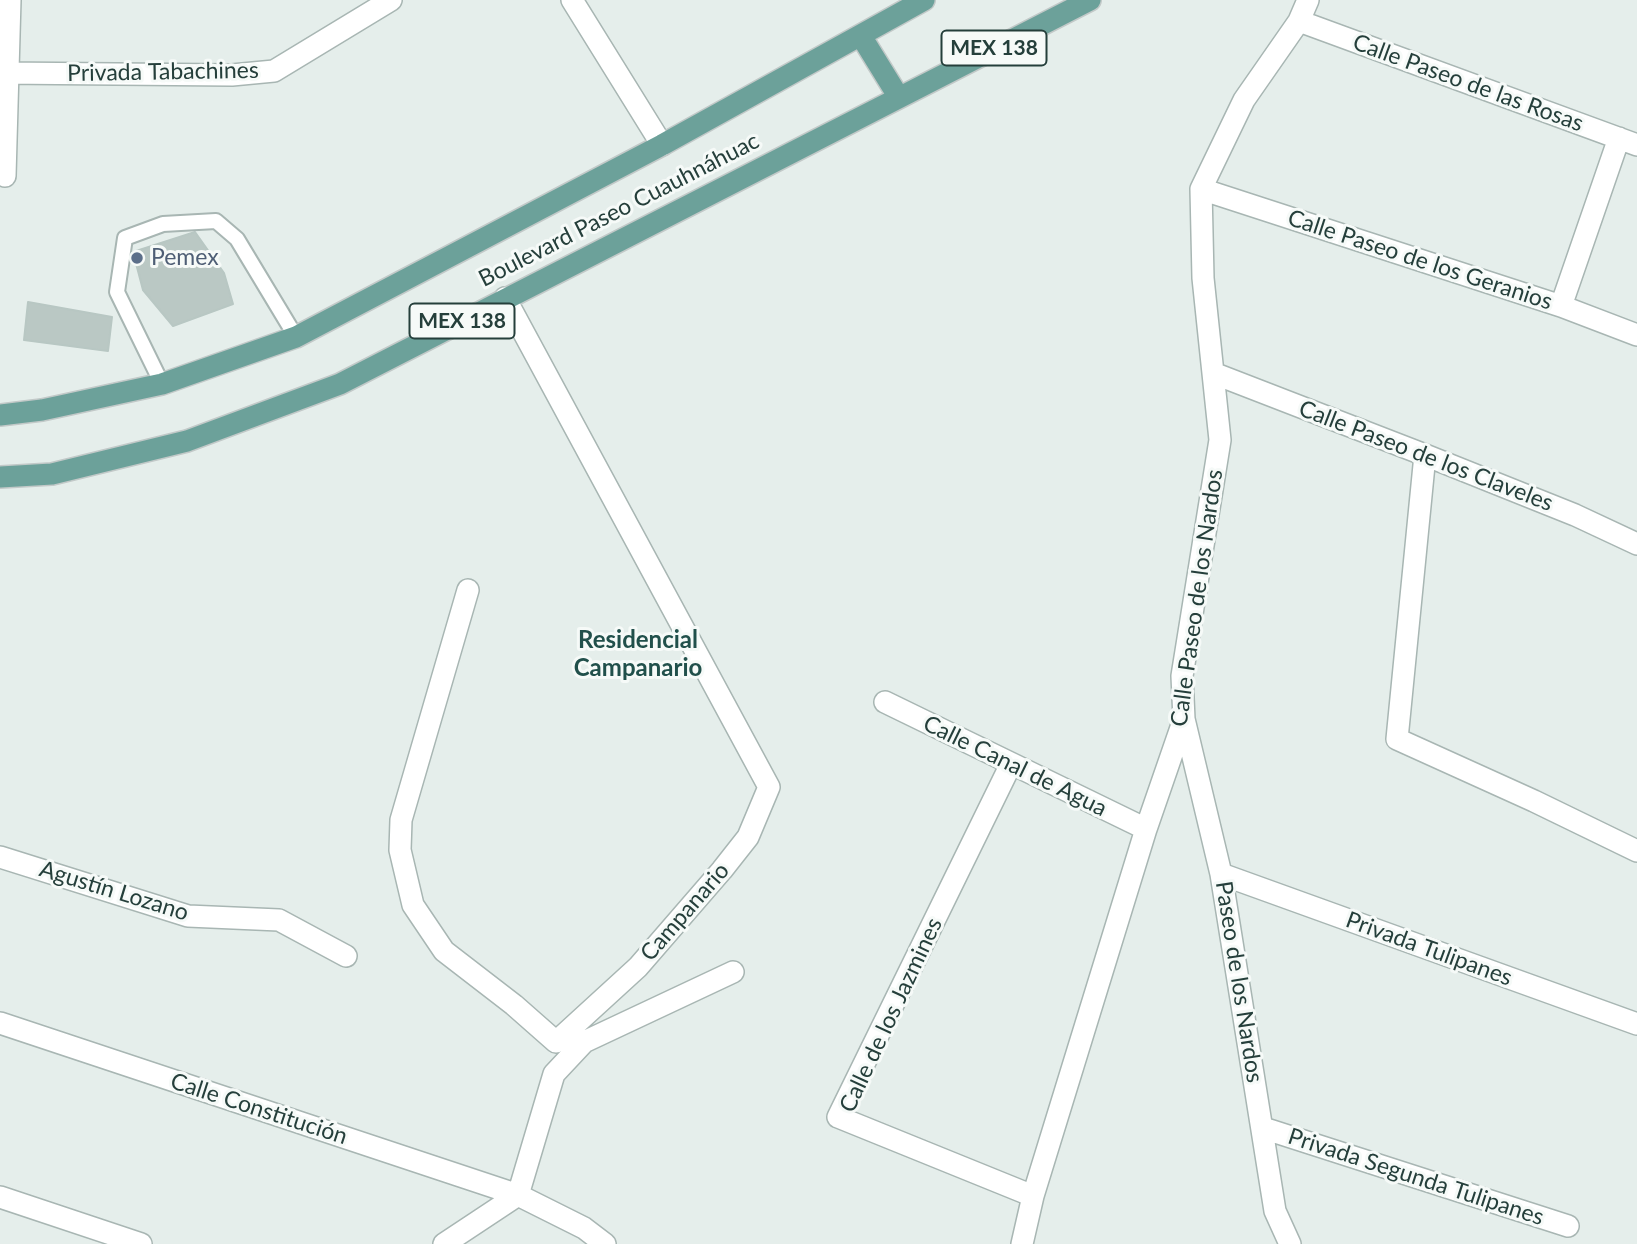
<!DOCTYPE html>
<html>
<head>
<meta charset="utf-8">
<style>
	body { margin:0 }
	canvas { display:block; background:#e5eeeb }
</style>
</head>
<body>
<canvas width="1637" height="1244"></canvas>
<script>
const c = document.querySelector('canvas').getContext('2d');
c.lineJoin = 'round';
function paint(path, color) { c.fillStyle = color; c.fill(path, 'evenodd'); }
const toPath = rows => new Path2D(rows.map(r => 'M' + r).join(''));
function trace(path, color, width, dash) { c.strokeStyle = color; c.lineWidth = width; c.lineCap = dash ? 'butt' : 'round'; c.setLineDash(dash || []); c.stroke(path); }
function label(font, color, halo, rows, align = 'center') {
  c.font = font + ' Lato,sans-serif'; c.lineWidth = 6; c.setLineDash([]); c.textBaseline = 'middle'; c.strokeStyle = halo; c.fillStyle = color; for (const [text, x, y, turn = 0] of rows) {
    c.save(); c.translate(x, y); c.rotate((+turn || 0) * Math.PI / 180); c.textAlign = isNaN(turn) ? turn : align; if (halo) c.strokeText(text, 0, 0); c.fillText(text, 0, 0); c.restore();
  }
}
const building = toPath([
	[195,232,224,273,233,304,173,326,143,290,133,252,195,232],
	[28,302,112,317,108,351,24,340,28,302]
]);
paint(building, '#bac8c4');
trace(building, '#b8c7c3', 2);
const lane = toPath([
	[162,384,117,292,125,238,163,224,216,221,237,239,296,337]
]);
const street = toPath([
	[572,0,662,145],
	[1299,21,1637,145],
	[0,73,232,75,274,71,391,0],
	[5,176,10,0],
	[1201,189,1561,306,1637,335],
	[1561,306,1619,138],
	[1213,373,1425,455,1575,515,1637,544],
	[1425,455,1397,739,1534,801,1637,851],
	[468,590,401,820,400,850,413,905,444,951,514,1005,556,1042,638,967,722,870,748,837,769,787,505,298],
	[885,702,1146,829],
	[1184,719,1221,874,1275,1211,1290,1244],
	[1011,764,838,1117,1033,1196],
	[0,857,188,916,279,920,346,956],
	[1221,874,1637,1024],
	[0,1023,518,1195,584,1228,605,1244],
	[1263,1128,1568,1226],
	[518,1195,554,1074,584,1042,733,972],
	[0,1197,141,1244],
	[444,1244,518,1195],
	[1022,1244,1033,1196,1146,829,1184,719,1182,676,1220,440,1203,278,1201,189,1244,100,1299,21,1308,0]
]);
const primary = toPath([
	[861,36,898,96],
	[0,415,42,410,162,384,296,337,662,145,924,0],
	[0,477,52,474,187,441,340,384,1090,0]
]);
trace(lane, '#a8b6b3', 18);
trace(street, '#a8b6b3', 24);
trace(primary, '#c2c9c8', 24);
trace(lane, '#fff', 14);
trace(street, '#fff', 21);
trace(primary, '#6ca19a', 21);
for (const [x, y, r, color] of [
	[137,258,7,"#5c6f8a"]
]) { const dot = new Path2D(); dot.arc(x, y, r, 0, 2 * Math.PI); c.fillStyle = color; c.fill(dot); trace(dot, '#f6faf8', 2.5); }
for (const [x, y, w] of [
	[994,48,105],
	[462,321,105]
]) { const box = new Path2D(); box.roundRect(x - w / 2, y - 17.5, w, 35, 5); c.fillStyle = '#f6faf8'; c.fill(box); trace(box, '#253f3b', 2); }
label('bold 21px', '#253f3b', null, [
	["MEX 138",994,48],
	["MEX 138",462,321]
]);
label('23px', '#253f3b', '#f6faf8', [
	["Privada Tabachines",163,72,-1],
	["Calle Paseo de las Rosas",1468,83,20],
	["Boulevard Paseo Cuauhnáhuac",619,210,-27],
	["Calle Paseo de los Geranios",1420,260,18],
	["Calle Paseo de los Claveles",1426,456,21],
	["Calle Paseo de los Nardos",1197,598,-82],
	["Calle Canal de Agua",1015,766,26],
	["Agustín Lozano",114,891,17],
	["Campanario",685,912,-49],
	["Privada Tulipanes",1429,949,20],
	["Paseo de los Nardos",1239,982,81],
	["Calle de los Jazmines",891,1015,-65],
	["Calle Constitución",259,1109,18],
	["Privada Segunda Tulipanes",1416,1177,18]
]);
label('23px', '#4e5e75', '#f6faf8', [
	["Pemex",151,258]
], 'left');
label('bold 24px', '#21504b', '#f6faf8', [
	["Residencial",638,640],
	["Campanario",638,668]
]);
</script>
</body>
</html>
